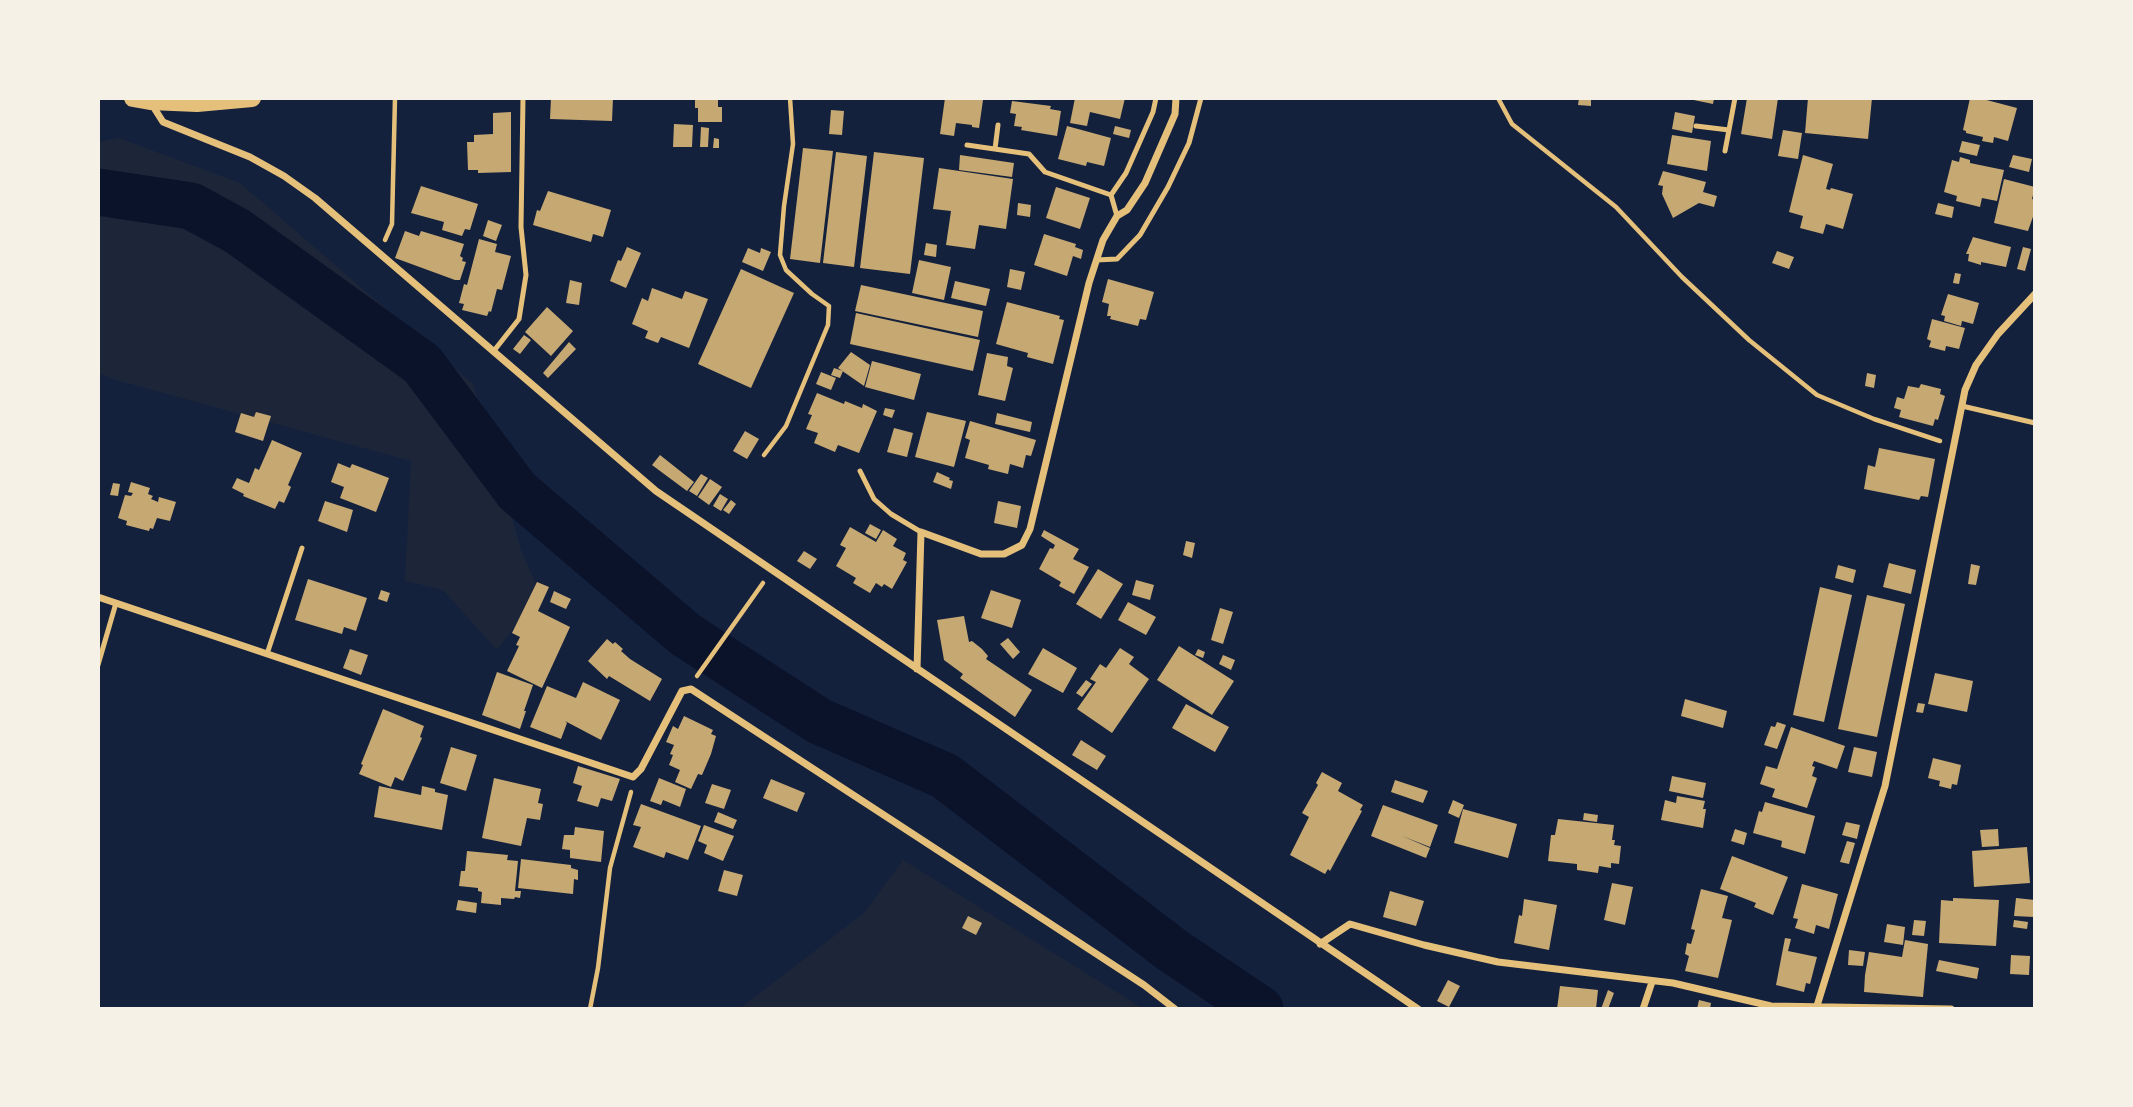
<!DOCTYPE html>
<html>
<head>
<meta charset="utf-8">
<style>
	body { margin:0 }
	#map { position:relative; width:2133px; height:1107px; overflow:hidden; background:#14213d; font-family:"Public Sans",sans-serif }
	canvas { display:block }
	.frame { position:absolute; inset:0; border:100px solid #f6f1e7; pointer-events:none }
</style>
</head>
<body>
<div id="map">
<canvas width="2133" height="1107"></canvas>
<div class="frame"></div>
</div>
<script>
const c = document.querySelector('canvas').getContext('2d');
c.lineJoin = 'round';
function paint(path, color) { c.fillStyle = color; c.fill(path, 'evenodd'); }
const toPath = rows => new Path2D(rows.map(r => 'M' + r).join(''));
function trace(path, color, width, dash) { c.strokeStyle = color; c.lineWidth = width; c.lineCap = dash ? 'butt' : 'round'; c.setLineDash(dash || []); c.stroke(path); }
paint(toPath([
	[119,138,240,183,473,384,522,553,540,592,497,650,443,590,405,581,411,461,116,380,98,373,98,142],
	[903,860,1144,1009,739,1009,864,913]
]), '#1d2539');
trace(toPath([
	[98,192,191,206,237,231,422,364,517,491,686,635,819,721,945,776,1172,950,1260,1009]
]), '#0b132b', 47);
paint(toPath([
	[551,98,613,98,612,121,550,119],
	[695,98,718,98,718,107,722,107,722,122,698,122,698,108,695,108],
	[945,98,983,100,979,128,972,127,972,125,956,123,954,136,940,134],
	[1075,98,1125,98,1120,119,1090,112,1087,126,1070,123],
	[1579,98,1591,98,1591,106,1578,105],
	[1684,98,1714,98,1713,104],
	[1747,98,1778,98,1772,139,1741,134],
	[1808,98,1872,98,1868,139,1805,133],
	[1970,98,1979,98,2017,108,2008,141,1994,137,1993,143,1982,141,1983,137,1966,133,1966,131,1963,130],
	[1012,101,1051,106,1050,109,1061,111,1057,136,1021,130,1022,127,1014,126,1016,114,1010,113],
	[831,110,844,111,842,135,829,134],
	[511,112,511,172,478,173,478,170,468,170,467,142,474,142,474,135,493,134,493,113],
	[1675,112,1695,116,1692,133,1672,129],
	[674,124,693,125,692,147,673,147],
	[1067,126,1111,138,1104,166,1087,162,1086,166,1058,159],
	[1115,126,1131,130,1129,138,1113,134],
	[701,127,709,128,708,147,700,147],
	[1783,130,1802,133,1798,159,1778,156],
	[1672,135,1711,141,1707,171,1667,164],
	[714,138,719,139,719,148,713,148],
	[1962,141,1980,145,1977,156,1959,152],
	[803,148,833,151,820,263,790,259],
	[836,152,867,156,854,267,823,263],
	[874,152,924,158,910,274,860,268],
	[960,155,1014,163,1012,177,959,170],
	[1803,155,1833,164,1826,189,1830,190,1831,188,1853,194,1843,229,1826,224,1823,234,1800,228,1803,216,1789,212],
	[2013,155,2032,159,2029,172,2009,167],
	[1960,157,1970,160,1970,163,2004,170,1997,201,1982,198,1980,207,1956,201,1957,196,1944,192,1952,160,1959,162],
	[939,168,1013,179,1006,229,979,225,975,249,946,245,951,211,933,209],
	[1663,171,1706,182,1703,192,1717,196,1714,207,1699,203,1673,218,1662,194,1663,186,1658,185],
	[2004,179,2035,187,2032,199,2035,200,2035,211,2028,231,1994,223],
	[421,186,478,204,470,230,465,229,462,236,442,230,444,222,411,213],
	[1056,187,1090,198,1080,229,1046,218],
	[548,191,611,210,603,237,593,234,591,242,533,225,537,210,540,211],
	[1018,203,1031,205,1030,217,1017,215],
	[1938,203,1954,207,1952,218,1935,214],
	[488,220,502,225,496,241,483,236],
	[405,231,419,236,421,231,464,244,460,256,463,258,462,261,466,262,460,280,455,280,395,258],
	[1044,234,1076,244,1075,247,1083,250,1081,259,1073,256,1067,276,1034,265],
	[1973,237,2011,247,2006,267,1981,262,1981,265,1968,261,1969,254,1966,254],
	[479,239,497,244,495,252,511,256,502,290,497,289,491,312,489,311,487,316,462,310,464,304,459,303,464,284,467,285],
	[926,243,937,245,936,257,924,255],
	[627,247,641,253,626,288,610,281,618,260,621,261],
	[2023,247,2031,249,2025,271,2017,269],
	[748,248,760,253,761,248,771,252,763,271,742,262],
	[1777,251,1794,257,1789,269,1772,263],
	[919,260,951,267,944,300,912,293],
	[741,269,794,293,751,388,698,364],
	[1010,269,1025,272,1021,290,1007,287],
	[1955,273,1961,274,1959,284,1953,283],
	[1108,279,1154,292,1146,320,1140,319,1138,326,1110,319,1111,316,1107,316,1109,304,1102,302],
	[570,280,582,283,579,305,566,303],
	[955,281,990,289,986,306,951,298],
	[861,285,983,311,978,337,855,311],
	[652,288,682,299,685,291,708,299,689,348,661,337,658,343,645,338,648,331,632,324,642,298,648,301],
	[1948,294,1979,303,1973,324,1962,321,1961,326,1944,321,1945,316,1941,315],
	[1007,302,1060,316,1059,319,1064,320,1053,364,1027,357,1028,353,996,344],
	[547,307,573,331,551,356,525,332],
	[856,313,980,340,973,371,850,344],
	[1932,319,1965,328,1959,349,1946,346,1945,351,1929,347,1931,341,1927,339],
	[524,335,531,340,520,354,513,349],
	[569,342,576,349,548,378,543,373],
	[851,352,870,365,864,386,838,368],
	[987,353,1008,357,1007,366,1013,368,1005,401,978,395],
	[872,361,921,374,914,400,865,387],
	[834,368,843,371,840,378,831,375],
	[821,372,836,378,831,390,816,384],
	[1867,373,1876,375,1874,388,1865,386],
	[1921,384,1941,389,1940,394,1945,396,1938,420,1935,419,1933,426,1899,417,1901,410,1894,408,1897,397,1904,399,1908,386,1919,388],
	[817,393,844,404,845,401,862,408,863,404,877,411,859,453,838,445,835,452,814,443,818,433,806,429,812,415,808,414],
	[885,408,895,410,892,418,883,415],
	[256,412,271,416,263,441,235,432,241,413,254,417],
	[927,412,966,421,954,467,915,457],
	[997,413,1032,422,1030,432,995,424],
	[970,421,1036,440,1031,456,1026,455,1023,468,1010,464,1008,474,988,469,989,465,965,458,970,440,965,438],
	[894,428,913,433,907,457,887,452],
	[745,431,759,439,747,459,733,451],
	[272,440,302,453,288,485,291,487,284,503,279,501,275,509,243,496,244,494,232,488,237,478,249,483,255,468,259,470],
	[1879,448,1935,459,1928,497,1921,496,1919,500,1864,489,1868,465,1875,467],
	[660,455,694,482,687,491,652,465],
	[338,463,350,468,352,464,389,478,376,512,340,498,344,487,331,482],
	[937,472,950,478,949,480,953,481,951,489,933,482],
	[701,474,708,478,697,496,689,491],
	[710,479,722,487,709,505,698,497],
	[131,482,150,488,148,494,153,496,151,499,158,502,159,497,176,502,170,521,157,518,153,529,150,528,149,531,126,525,127,521,118,518,125,495,131,496,133,493,128,492],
	[113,483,120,484,118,496,110,495],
	[720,494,728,499,721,511,713,506],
	[731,500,736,504,729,514,723,510],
	[325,501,353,510,347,532,318,521],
	[998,501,1021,506,1017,528,994,523],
	[870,524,881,530,876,539,865,533],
	[850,527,876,542,883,530,897,539,893,546,906,553,903,560,907,562,892,589,884,584,882,587,876,583,870,593,853,583,856,578,836,566,846,548,840,545],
	[1044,530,1079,549,1073,559,1089,567,1074,594,1059,586,1061,582,1039,569,1050,548,1053,549,1055,545,1041,536],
	[1186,541,1195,543,1192,558,1183,555],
	[804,551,817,559,810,569,797,561],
	[1889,563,1916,570,1911,594,1883,587],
	[1971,564,1980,566,1976,585,1968,584],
	[1838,565,1856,570,1853,583,1835,578],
	[1098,569,1123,584,1101,619,1076,604],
	[308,579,367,598,356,631,344,627,342,634,295,620],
	[1136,580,1154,585,1150,600,1132,595],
	[537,582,549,587,538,611,570,627,542,688,507,671,519,646,516,645,520,637,512,633],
	[1820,587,1852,595,1824,722,1793,715],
	[381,590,390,593,387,602,378,599],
	[991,590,1021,600,1012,628,981,618],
	[554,591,571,599,566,609,550,602],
	[1867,595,1905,604,1877,737,1838,729],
	[1128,602,1156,617,1146,635,1118,620],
	[1220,608,1233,612,1223,644,1211,640],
	[964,616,969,642,972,641,982,649,988,656,986,659,1032,690,1015,717,960,678,963,674,944,660,937,620],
	[1008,638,1020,652,1013,659,1000,644],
	[607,639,613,644,615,642,623,649,621,651,630,659,662,679,650,701,609,676,607,679,588,661],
	[1179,646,1234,681,1212,715,1157,680],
	[1043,648,1077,668,1063,693,1028,674],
	[1120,648,1134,657,1129,664,1149,679,1112,733,1077,709,1096,682,1090,679,1100,664,1106,668],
	[350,649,368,655,361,675,343,668],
	[1198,649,1205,652,1203,658,1195,655],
	[1223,655,1235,660,1231,670,1219,664],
	[497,672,533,685,524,711,526,711,520,729,482,715],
	[1935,673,1973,681,1967,712,1928,704],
	[1086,680,1092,684,1082,697,1076,693],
	[583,682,620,700,601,740,565,721,567,723,561,739,530,727,547,686,576,698],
	[1685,699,1727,711,1723,728,1681,716],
	[1918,703,1925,704,1923,713,1916,712],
	[1186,704,1229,727,1215,752,1172,728],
	[383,709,424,726,420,737,422,738,403,781,395,777,391,787,359,774,363,765,361,764],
	[684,716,713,730,711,734,716,736,711,754,702,775,698,774,691,789,675,782,680,770,669,765,673,755,670,754,674,745,666,742,673,726,678,729],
	[1777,722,1786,725,1777,749,1764,745,1771,726,1775,727],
	[1791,727,1845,746,1837,769,1814,761,1812,766,1815,767,1812,776,1817,778,1807,808,1772,797,1775,789,1760,784,1766,766,1777,769],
	[1081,740,1106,756,1097,770,1072,755],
	[451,747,477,755,466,791,440,783],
	[1854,747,1877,752,1872,777,1848,772],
	[1933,758,1961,765,1957,785,1952,784,1951,789,1939,786,1940,781,1928,778],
	[578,766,620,779,612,801,601,798,598,807,577,801,582,786,573,783],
	[1322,772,1342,783,1338,791,1363,805,1360,810,1362,811,1330,871,1328,869,1325,874,1290,855,1309,817,1302,813,1318,785,1316,783],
	[1672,776,1706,783,1703,798,1669,791],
	[494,778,541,789,538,803,543,804,540,820,527,818,521,846,482,838],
	[659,778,686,789,680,807,663,800,661,805,650,801],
	[771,779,805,793,797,812,763,798],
	[1395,780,1428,791,1423,803,1391,792],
	[712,784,731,790,724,809,705,803],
	[379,786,421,795,422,786,435,789,435,792,448,795,442,830,374,817],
	[1677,796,1705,801,1703,809,1706,809,1703,828,1661,820,1665,800,1676,803],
	[1453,800,1464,805,1459,818,1448,813],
	[1765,802,1815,816,1805,854,1781,847,1782,841,1753,833,1759,811,1762,812],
	[641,804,701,826,688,860,666,852,664,858,633,847,641,827,633,825],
	[1383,805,1438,825,1430,847,1402,836,1430,848,1426,858,1371,836],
	[1463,809,1517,824,1508,858,1454,843],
	[718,812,737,820,733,829,714,822],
	[1584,813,1598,815,1597,822,1583,820],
	[1558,819,1614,825,1612,840,1615,840,1614,845,1621,846,1619,864,1611,863,1611,868,1599,866,1598,873,1577,870,1577,864,1548,861,1551,835,1555,835],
	[1846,822,1860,825,1857,839,1842,835],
	[704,825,734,836,723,861,704,853,707,845,698,841],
	[575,827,604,831,601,862,570,858,570,850,562,849,564,835,574,835],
	[1735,829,1747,833,1744,845,1731,841],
	[1998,829,1999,846,1982,847,1980,830],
	[1847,841,1855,843,1849,864,1840,862],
	[2027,847,2030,883,1974,887,1972,851],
	[467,851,508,855,507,860,518,861,515,891,521,891,520,898,515,897,514,899,501,898,501,905,481,903,482,892,478,891,478,888,459,886,461,871,465,871],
	[1732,856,1788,877,1773,915,1754,907,1756,903,1720,889],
	[521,859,571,865,571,868,578,870,578,880,574,879,573,894,518,888],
	[724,870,743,875,737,896,718,891],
	[1612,883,1633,887,1625,925,1604,920],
	[1802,884,1838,894,1829,929,1816,925,1814,934,1795,928,1798,919,1793,918],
	[1701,889,1728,896,1722,918,1732,920,1718,978,1685,971,1689,956,1685,954,1687,943,1691,944,1695,930,1691,929],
	[1390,891,1424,901,1416,926,1383,917],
	[1953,898,1999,900,1996,946,1939,943,1941,900,1953,901],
	[2016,898,2035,900,2034,917,2014,916],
	[1524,899,1557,905,1549,950,1514,943,1519,915,1522,916],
	[458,900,477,903,476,913,456,910],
	[968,916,982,923,976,935,962,928],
	[1914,920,1926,921,1924,936,1912,935],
	[2014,920,2028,922,2027,929,2013,927],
	[1887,924,1905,927,1903,945,1884,942],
	[1785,938,1791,939,1788,951,1817,957,1810,984,1806,983,1804,992,1776,985],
	[1905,940,1928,944,1923,997,1864,992,1865,975,1869,952,1902,957],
	[1849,950,1865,952,1863,966,1848,965],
	[2011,955,2030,956,2029,975,2010,974],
	[1939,960,1979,968,1977,979,1936,971],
	[1448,980,1460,986,1449,1007,1437,1001],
	[1560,986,1598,990,1596,1009,1557,1009],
	[1608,990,1614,993,1608,1009,1601,1009],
	[1699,1000,1711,1003,1710,1009,1697,1009]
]), '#c6a872');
trace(toPath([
	[1498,98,1512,124,1616,207,1682,277,1749,340,1817,395,1874,419,1940,441],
	[385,240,392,224,395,98],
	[764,455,786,426,828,325,829,306,812,294,786,270,780,255,784,206,793,144,790,98],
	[697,676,763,583],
	[590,1009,598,968,610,868,631,792]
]), '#e5c07b', 4.5);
trace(toPath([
	[1696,126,1729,130],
	[967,145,1029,154,1045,172,1111,195,1117,216],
	[995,149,998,125],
	[1725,151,1735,98],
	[1111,195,1126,173,1153,112,1156,98],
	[1096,260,1117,259,1140,235,1168,187,1189,143,1201,98],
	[493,352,519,319,526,275,521,227,523,98],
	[1962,406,2035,423],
	[860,471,874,499,891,514,921,532],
	[267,654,302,548],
	[98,665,116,603]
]), '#e5c07b', 5);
trace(toPath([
	[151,103,163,122,250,157,284,176,315,198,656,491,1418,1009],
	[98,597,633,777,641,769,682,691,691,689,1144,985,1175,1009],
	[917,669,921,532,981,554,1004,554,1022,545,1030,529,1089,283,1103,240,1117,216,1127,210,1145,183,1175,114,1176,98],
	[1320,944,1350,924,1424,945,1498,962,1673,983,1771,1006,1951,1009],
	[1643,1009,1652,982],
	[1816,1009,1885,786,1965,390,1976,365,1998,334,2035,294]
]), '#e5c07b', 7);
trace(toPath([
	[133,98,150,101,197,103,252,98]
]), '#e5c07b', 18);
</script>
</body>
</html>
